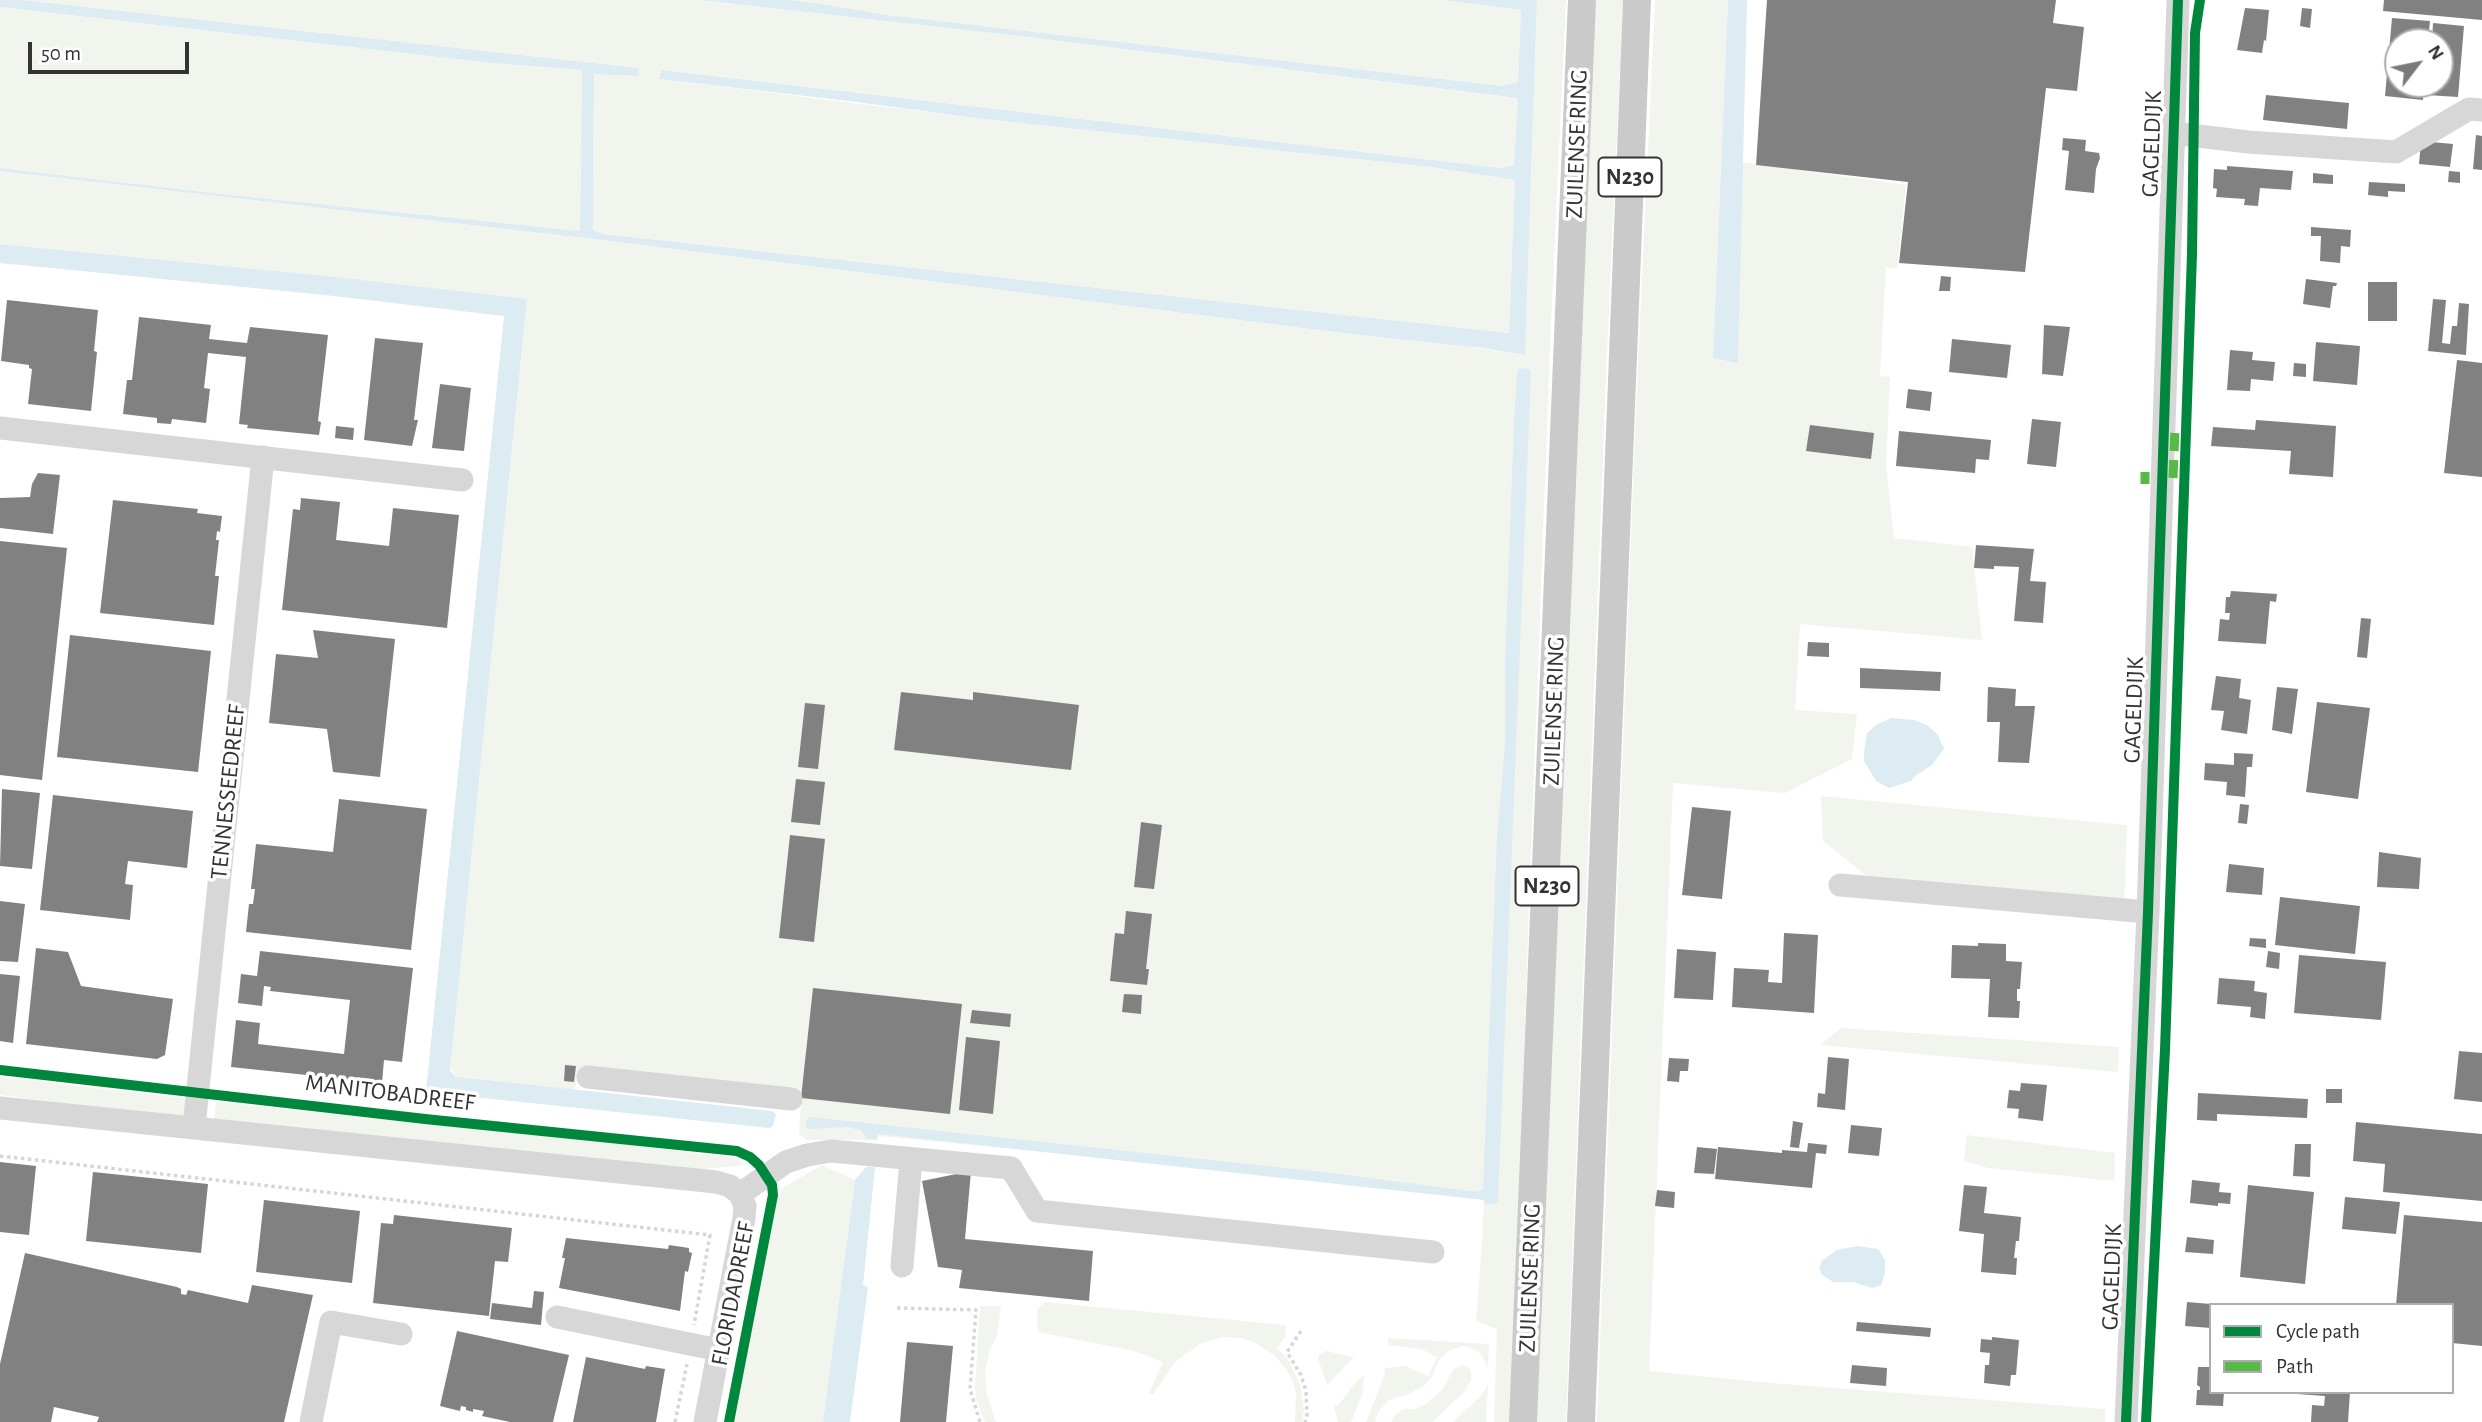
<!DOCTYPE html>
<html>
<head>
<meta charset="utf-8">
<style>
	body { margin:0 }
	#map { position:relative; width:2482px; height:1422px; overflow:hidden; background:#fff; font-family:"Alegreya Sans",sans-serif }
	canvas { display:block }
	.legend { position:absolute; left:2209px; top:1303px; width:245px; height:91px; box-sizing:border-box; background:#fff; border:2px solid #adadad; margin:0; padding:9px 12px; list-style:none; font-size:21px; color:#333 }
	.legend li { display:flex; align-items:center; gap:14px; height:35px }
	.legend b { width:35px; border:2px solid #adadad }
	.north { position:absolute; left:2384px; top:28px; width:70px; height:70px; box-sizing:border-box; background:#fff; border:2px solid #adadad; border-radius:50%; rotate:58deg; font-size:19px; font-weight:700; line-height:28px; text-align:center; color:#333 }
	.north::after { content:''; display:block; margin:auto; width:24px; height:32px; background:#7a7a7a; clip-path:polygon(50% 0,100% 100%,50% 72%,0 100%) }
	.scale { position:absolute; left:28px; top:42px; width:161px; height:32px; box-sizing:border-box; border:4px solid #333; border-top:0; padding-left:9px; font-size:21px; line-height:24px; white-space:nowrap; color:#333; -webkit-text-stroke:5px #fff; paint-order:stroke }
</style>
</head>
<body>
<div id="map">
<canvas width="2482" height="1422"></canvas>
<ul class="legend">
<li><b style="height:9px;background:#00873e"></b>Cycle path</li>
<li><b style="height:9px;background:#58b947"></b>Path</li>
</ul>
<div class="north">N</div>
<div class="scale">50 m</div>
</div>
<script>
const c = document.querySelector('canvas').getContext('2d');
c.lineJoin = 'round';
function paint(path, color) { c.fillStyle = color; c.fill(path, 'evenodd'); }
const toPath = rows => new Path2D(rows.map(r => 'M' + r).join(''));
function trace(path, color, width, dash) { c.strokeStyle = color; c.lineWidth = width; c.lineCap = dash ? 'butt' : 'round'; c.setLineDash(dash || []); c.stroke(path); }
function label(font, color, halo, rows, align = 'center') {
  c.font = font + ' "Alegreya Sans",sans-serif'; c.lineWidth = 7; c.setLineDash([]); c.textBaseline = 'middle'; c.strokeStyle = halo; c.fillStyle = color; for (const [text, x, y, turn = 0] of rows) {
    c.save(); c.translate(x, y); c.rotate((+turn || 0) * Math.PI / 180); c.textAlign = isNaN(turn) ? turn : align; if (halo) c.strokeText(text, 0, 0); c.fillText(text, 0, 0); c.restore();
  }
}
paint(toPath([
	[22,0,700,0,1028,37,1518,98,1514,165,1500,168,663,70,659,79,975,118,1431,167,1515,180,1509,333,603,234,593,230,594,73,638,76,639,68],
	[787,0,1443,0,1521,10,1518,82,1502,86,1484,84,887,15],
	[1537,0,1566,0,1550,345,1528,934,1512,1422,1494,1422,1497,1329,1476,1321,1482,1245,1484,1193,878,1136,877,1140,807,1140,799,1134,801,1098,856,1103,578,1070,575,1090,456,1076,450,1067,527,300,327,276,0,244,0,171,602,240,1343,333,1432,341,1525,355],
	[1589,0,1623,0,1607,352,1566,1422,1534,1422],
	[1655,0,1728,0,1713,358,1738,362,1742,162,1906,185,1897,268,1886,267,1880,376,1890,377,1886,465,1894,538,1972,547,1982,640,1800,624,1795,710,1857,714,1852,759,1785,793,1673,783,1649,1371,1771,1383,2105,1409,2105,1422,1597,1422,1636,408],
	[0,7,491,63,582,70,580,231,212,193,0,168],
	[1821,796,2127,825,2124,906,1873,881,1823,841],
	[1841,1028,2119,1047,2118,1072,1820,1045],
	[0,1077,189,1099,187,1119,0,1095],
	[216,1102,629,1145,735,1158,747,1165,693,1170,214,1121],
	[1967,1135,2115,1153,2114,1181,1988,1168,1964,1161],
	[822,1165,855,1180,823,1422,733,1422,775,1200,784,1187],
	[1044,1302,1286,1325,1285,1337,1277,1348,1287,1358,1300,1384,1304,1410,1302,1422,1295,1422,1296,1393,1292,1379,1286,1369,1274,1355,1254,1342,1241,1338,1222,1337,1200,1344,1176,1361,1153,1395,1149,1393,1163,1362,1134,1351,1038,1332,1037,1310],
	[980,1306,1001,1306,997,1336,990,1349,985,1372,987,1395,996,1422,985,1422,976,1400,975,1388],
	[1388,1338,1489,1344,1488,1367,1480,1353,1469,1347,1463,1346,1450,1350,1439,1360,1432,1377,1426,1384,1409,1394,1389,1400,1379,1410,1375,1422,1366,1422,1384,1377,1385,1368,1405,1366,1428,1376,1437,1358,1422,1349,1388,1345],
	[1326,1351,1354,1357,1327,1385,1318,1358,1319,1355],
	[1462,1365,1471,1370,1471,1381,1466,1387,1467,1389,1432,1422,1391,1422,1396,1414,1404,1409,1415,1409,1426,1404,1442,1390,1453,1370],
	[1364,1375,1363,1392,1351,1422,1338,1422,1334,1407,1340,1403,1356,1382],
	[1488,1384,1486,1422,1453,1422,1481,1396]
]), '#f1f5ed');
paint(toPath([
	[0,0,22,0,639,68,639,76,594,74,593,230,603,234,1509,333,1515,180,1431,167,975,118,849,101,659,79,662,70,1500,168,1514,165,1518,98,1028,37,700,0,787,0,815,3,887,15,1502,86,1518,82,1521,10,1443,0,1537,0,1525,355,1483,348,1343,333,602,240,0,171,0,168,212,193,580,231,582,70,491,63,0,7],
	[1728,0,1747,0,1738,363,1713,358],
	[0,244,327,276,527,299,450,1070,455,1076,460,1077,772,1111,776,1114,773,1126,769,1128,426,1092,504,316,325,295,0,263],
	[1524,368,1531,370,1498,1201,1495,1204,1486,1204,1484,1200,878,1134,877,1140,867,1138,861,1130,846,1127,809,1129,806,1127,806,1120,810,1117,1323,1172,1478,1192,1483,1189,1497,837,1505,744,1505,664,1514,423,1517,375,1518,369],
	[1891,718,1914,720,1927,725,1938,735,1944,749,1932,765,1915,776,1911,781,1889,788,1876,781,1864,761,1864,752,1867,733,1876,725],
	[866,1167,875,1167,863,1285,868,1287,850,1422,823,1422,855,1180],
	[1858,1246,1878,1249,1885,1260,1885,1274,1881,1285,1872,1288,1853,1282,1833,1282,1822,1275,1819,1267,1823,1260,1837,1250]
]), '#ddebf3');
paint(toPath([
	[1767,0,2056,0,2053,23,2084,27,2077,91,2046,88,2025,272,1899,263,1908,182,1756,165],
	[2384,0,2482,0,2482,20,2383,11],
	[2245,8,2269,10,2266,41,2264,40,2262,53,2237,50],
	[2302,8,2312,9,2310,28,2300,26],
	[2392,18,2430,21,2428,42,2398,42,2398,84,2424,84,2423,100,2385,96],
	[2433,23,2464,26,2458,97,2427,95,2428,84,2440,84,2440,42,2432,42],
	[2266,95,2349,103,2347,129,2263,120],
	[2476,135,2482,136,2482,170,2473,169],
	[2063,138,2086,140,2085,151,2099,153,2100,158,2096,169,2094,193,2065,190,2069,151,2062,150],
	[2421,141,2453,144,2450,167,2419,164],
	[2227,166,2293,171,2291,190,2260,188,2258,206,2244,205,2245,199,2216,197,2217,189,2213,188,2214,169,2227,170],
	[2449,171,2460,172,2460,183,2448,182],
	[2313,173,2333,175,2333,184,2313,183],
	[2369,182,2405,184,2405,192,2388,191,2388,197,2368,195],
	[2311,227,2351,230,2350,247,2341,246,2340,263,2320,261,2321,236,2311,236],
	[1941,276,1951,277,1950,291,1939,291],
	[2306,279,2337,283,2336,286,2333,286,2330,308,2303,304],
	[2368,282,2397,282,2397,321,2368,321],
	[2433,299,2446,300,2442,343,2450,344,2452,326,2457,326,2459,303,2469,304,2466,355,2428,351],
	[7,300,98,310,94,351,97,352,91,411,28,404,32,369,29,368,29,365,1,361],
	[139,317,211,325,209,339,247,343,250,327,328,335,318,421,321,422,319,435,247,428,248,425,239,424,246,357,208,353,204,388,210,389,206,423,172,419,171,424,157,423,157,418,123,414,127,380,132,380],
	[2044,325,2070,327,2063,376,2042,374],
	[375,338,423,343,414,420,418,420,412,446,364,440],
	[1952,339,2011,345,2007,378,1949,372],
	[2316,342,2360,346,2357,385,2313,381],
	[2230,350,2253,352,2252,360,2275,362,2273,381,2251,379,2250,391,2227,390],
	[2457,360,2482,363,2482,477,2444,473],
	[2294,363,2306,364,2306,377,2293,376],
	[440,384,471,388,464,451,432,448],
	[1908,389,1932,392,1930,411,1906,408],
	[2032,419,2061,422,2056,467,2027,464],
	[2256,420,2336,426,2333,477,2289,474,2291,451,2211,446,2213,427,2255,430],
	[1810,425,1874,433,1871,459,1806,451],
	[336,426,354,428,353,440,335,438],
	[1899,431,1991,440,1989,460,1976,459,1975,473,1896,466],
	[38,473,60,475,53,534,0,528,0,498,30,497,32,484],
	[301,498,340,502,336,540,389,546,393,508,459,515,447,628,282,610,293,509,300,510],
	[113,500,198,509,197,513,222,516,220,532,217,531,216,540,219,540,215,576,219,576,214,625,100,613],
	[0,541,67,548,42,780,0,775],
	[1976,545,2034,549,2030,581,2046,582,2043,623,2014,621,2019,567,1994,566,1994,569,1974,568],
	[2231,591,2277,594,2276,602,2270,601,2266,644,2218,641,2220,619,2229,620,2230,613,2225,613,2226,597,2230,597],
	[2361,618,2371,619,2367,658,2357,657],
	[313,630,395,639,380,777,333,772,327,729,269,723,276,654,318,658],
	[70,635,211,651,198,772,57,757],
	[1808,642,1829,643,1829,657,1807,656],
	[1860,668,1941,672,1940,691,1860,688],
	[2216,676,2241,679,2239,698,2251,700,2247,734,2221,730,2224,711,2211,710],
	[1988,687,2016,689,2015,706,2035,706,2029,763,1998,762,2000,722,1987,722],
	[2277,687,2298,689,2292,734,2272,730],
	[901,692,973,700,973,692,1079,705,1071,770,894,750],
	[2317,702,2370,708,2358,799,2306,792],
	[805,703,825,705,818,769,798,767],
	[2234,753,2253,754,2252,767,2247,767,2245,797,2226,795,2227,782,2204,780,2205,763,2234,765],
	[796,779,825,782,820,825,791,822],
	[2,789,40,793,32,869,0,866],
	[53,795,193,811,187,868,128,861,125,884,133,885,130,920,40,910],
	[339,799,427,809,411,950,246,932,249,904,253,904,255,889,251,889,256,844,333,852],
	[2240,804,2249,805,2247,824,2238,823],
	[1692,807,1731,811,1722,899,1682,895],
	[1141,822,1162,825,1154,889,1134,887],
	[790,835,825,839,814,942,779,938],
	[2379,852,2421,858,2419,889,2377,887],
	[2229,864,2264,868,2262,895,2226,892],
	[2280,897,2360,906,2355,954,2275,945],
	[0,901,25,904,18,962,0,961],
	[1126,911,1152,914,1146,969,1149,969,1147,985,1110,981,1115,933,1124,934],
	[1784,933,1818,935,1814,1013,1732,1007,1734,968,1769,970,1768,982,1782,983],
	[2250,938,2266,939,2266,948,2249,946],
	[1978,943,2006,944,2006,961,2022,962,2020,989,2017,989,2017,1001,2020,1001,2019,1018,1988,1017,1990,979,1951,978,1952,945,1978,946],
	[36,948,68,952,81,986,173,999,165,1055,157,1059,26,1044],
	[1677,949,1716,952,1713,1000,1674,998],
	[260,951,413,968,402,1062,384,1060,382,1083,231,1067,236,1020,260,1023,258,1044,344,1054,350,1000,270,991,271,987,264,986,262,1006,238,1003,241,974,257,976],
	[2268,951,2280,953,2279,969,2266,967],
	[2299,955,2386,962,2381,1020,2294,1013],
	[0,974,20,976,13,1043,0,1041],
	[2219,978,2255,981,2254,991,2267,993,2265,1019,2250,1017,2251,1007,2217,1004],
	[813,988,962,1004,950,1114,801,1098],
	[1124,994,1142,995,1141,1014,1122,1012],
	[972,1010,1011,1014,1010,1027,970,1023],
	[966,1037,1000,1041,993,1114,959,1110],
	[2459,1051,2482,1053,2482,1102,2454,1099],
	[1828,1057,1849,1059,1845,1110,1817,1107,1818,1093,1825,1094],
	[1669,1058,1689,1059,1688,1071,1680,1071,1679,1082,1667,1081],
	[565,1065,576,1066,574,1082,564,1081],
	[2021,1083,2047,1085,2043,1121,2018,1118,2019,1109,2007,1108,2009,1090,2020,1091],
	[2326,1089,2342,1089,2342,1103,2326,1103],
	[2198,1093,2308,1099,2307,1118,2217,1114,2217,1121,2197,1120],
	[1793,1121,1803,1123,1799,1148,1790,1147],
	[2356,1122,2482,1134,2482,1201,2383,1192,2385,1164,2353,1161],
	[1851,1125,1882,1128,1879,1156,1848,1153],
	[1808,1143,1827,1145,1826,1154,1816,1153,1812,1188,1715,1179,1718,1147,1782,1153,1782,1150,1807,1152],
	[2295,1144,2311,1144,2310,1177,2293,1176],
	[1697,1147,1717,1149,1714,1174,1694,1173],
	[0,1162,36,1166,29,1235,0,1232],
	[971,1171,965,1239,1093,1251,1089,1301,959,1288,962,1270,938,1267,922,1181],
	[93,1172,208,1184,201,1253,86,1241],
	[2192,1180,2220,1183,2219,1192,2231,1193,2230,1204,2218,1203,2218,1206,2190,1203],
	[1964,1185,1987,1187,1984,1213,2021,1217,2019,1241,2016,1241,2014,1258,2017,1258,2016,1275,1981,1272,1984,1234,1959,1231],
	[2248,1185,2314,1192,2305,1284,2240,1277],
	[1657,1190,1675,1192,1674,1208,1655,1206],
	[2345,1197,2400,1202,2396,1234,2342,1229],
	[264,1200,360,1211,352,1283,256,1272],
	[394,1215,512,1228,508,1262,495,1261,489,1316,373,1303,381,1223,393,1224],
	[2404,1215,2482,1222,2482,1346,2452,1343,2452,1305,2396,1305],
	[2187,1237,2214,1240,2213,1254,2185,1252],
	[566,1238,668,1249,669,1245,689,1248,689,1252,692,1253,688,1272,685,1271,680,1311,559,1288,565,1258,562,1258],
	[25,1253,177,1287,181,1289,181,1294,186,1295,188,1290,248,1303,252,1285,313,1295,284,1422,97,1422,99,1417,54,1407,51,1422,0,1422,0,1364],
	[534,1291,544,1292,541,1325,490,1319,492,1303,532,1308],
	[2187,1302,2211,1304,2211,1328,2185,1326],
	[1857,1322,1931,1328,1930,1337,1856,1331],
	[457,1331,569,1355,553,1422,510,1422,482,1416,484,1411,473,1409,473,1412,466,1410,466,1407,461,1406,460,1411,440,1406],
	[1992,1337,2019,1340,2016,1375,2011,1375,2010,1386,1984,1383,1985,1365,1989,1365,1990,1353,1980,1352,1981,1339,1992,1340],
	[907,1342,953,1346,946,1422,900,1422],
	[586,1357,645,1369,646,1366,665,1369,656,1422,573,1422],
	[1852,1365,1887,1368,1886,1386,1850,1383],
	[2198,1367,2211,1367,2211,1392,2224,1392,2223,1406,2196,1405,2197,1390,2200,1390,2200,1387,2197,1385],
	[2297,1392,2350,1392,2348,1422,2311,1422,2312,1405,2324,1406,2325,1396,2297,1394]
]), '#818181');
trace(toPath([
	[0,1156,710,1235,694,1325],
	[897,1308,976,1310,970,1389,980,1422],
	[1301,1331,1287,1352,1301,1375,1306,1391,1307,1415,1305,1422],
	[675,1422,687,1364]
]), '#d6d6d6', 3.5, [3.5, 3.5]);
trace(toPath([
	[2173,133,2248,142,2396,152,2469,109,2482,110],
	[0,428,462,480],
	[1840,885,2148,912],
	[588,1077,791,1099],
	[0,1108,716,1182,730,1186,740,1194,745,1206,744,1218,705,1422],
	[194,1127,263,457],
	[740,1194,786,1162,807,1155,831,1151,863,1154,1011,1168,1037,1211,1433,1252],
	[902,1266,911,1159],
	[557,1317,719,1350],
	[311,1422,331,1322,401,1334],
	[2126,1422,2148,912,2178,0]
]), '#d7d7d7', 23);
trace(toPath([
	[1523,1422,1582,0],
	[1581,1422,1637,0]
]), '#cacaca', 28);
trace(toPath([
	[2145,472,2145,484],
	[2173,478,2175,429]
]), '#58b947', 9, [18, 9]);
trace(toPath([
	[0,1070,425,1119,737,1151,750,1157,759,1165,772,1185,773,1195,729,1422],
	[2126,1422,2148,912,2178,0],
	[2146,1422,2165,1050,2192,254,2195,33,2200,0]
]), '#00873e', 10);
for (const [x, y, w] of [
	[1630,177,63],
	[1547,886,63]
]) { const box = new Path2D(); box.roundRect(x - w / 2, y - 19.5, w, 39, 5); c.fillStyle = '#fff'; c.fill(box); trace(box, '#333', 2); }
label('bold 23px', '#333', null, [
	["N230",1630,177],
	["N230",1547,886]
]);
label('24px', '#333', '#fff', [
	["ZUILENSE RING",1577,144,-88],
	["GAGELDIJK",2152,144,-88],
	["GAGELDIJK",2134,710,-88],
	["ZUILENSE RING",1554,711,-88],
	["TENNESSEEDREEF",228,792,-84],
	["MANITOBADREEF",390,1093,7],
	["GAGELDIJK",2112,1277,-88],
	["ZUILENSE RING",1530,1278,-88],
	["FLORIDADREEF",733,1294,-79]
]);
</script>
</body>
</html>
